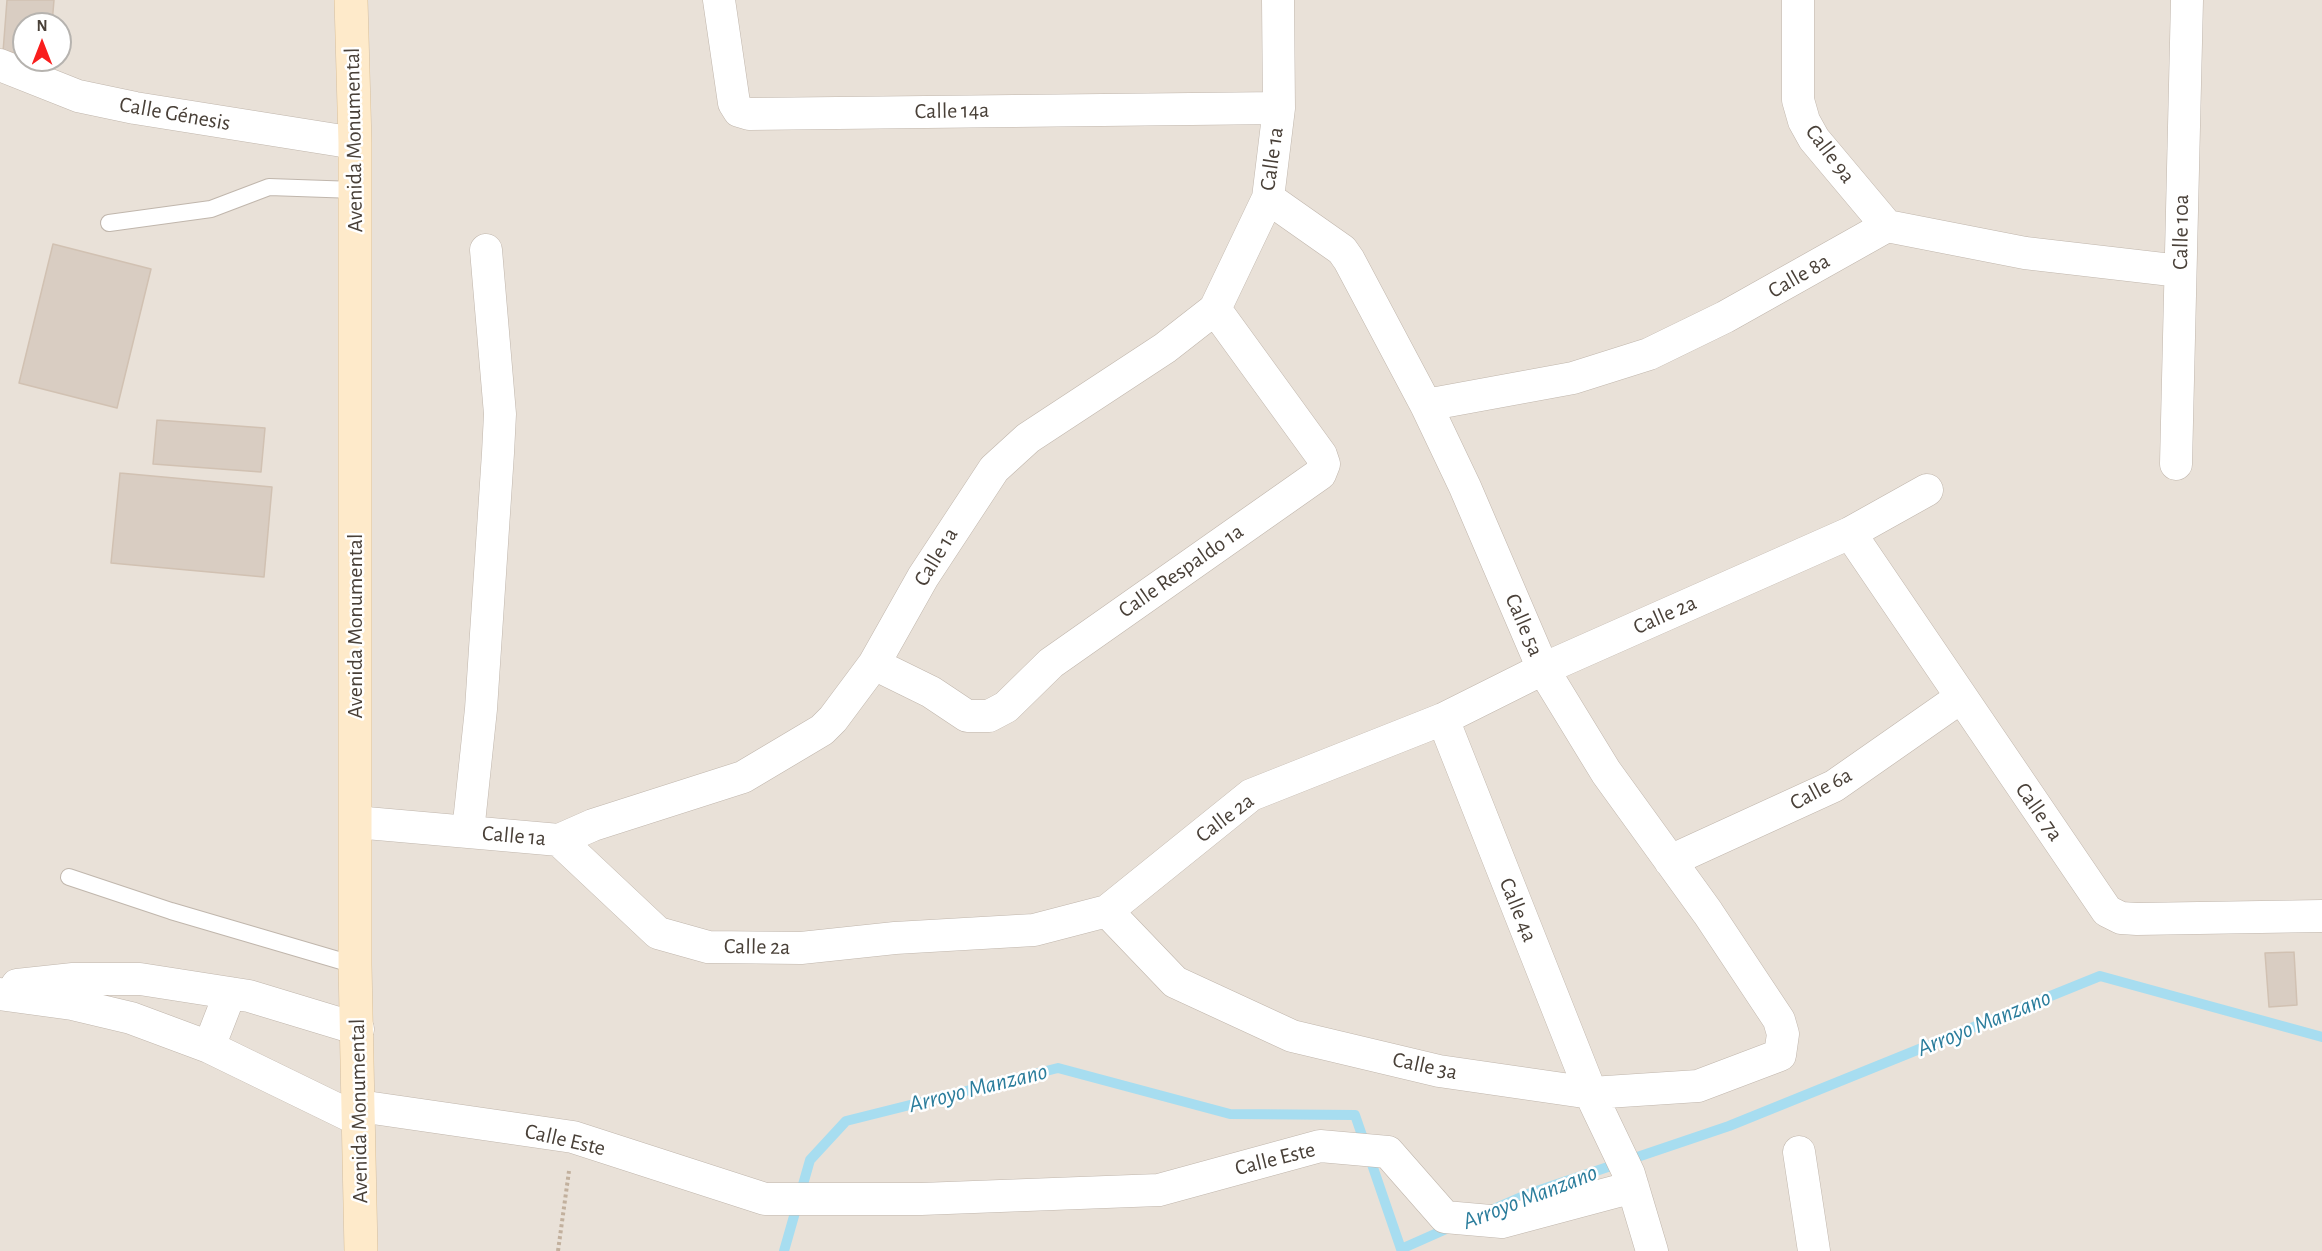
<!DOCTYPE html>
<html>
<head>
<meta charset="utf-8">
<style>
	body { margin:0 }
	#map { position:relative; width:2322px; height:1251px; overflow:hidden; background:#f5f0ea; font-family:"Alegreya Sans",sans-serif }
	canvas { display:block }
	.north { position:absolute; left:12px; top:12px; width:60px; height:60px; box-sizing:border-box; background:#fff; border:2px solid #b6b3af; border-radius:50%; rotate:0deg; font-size:16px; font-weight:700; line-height:24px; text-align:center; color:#494038 }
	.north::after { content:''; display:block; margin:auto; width:21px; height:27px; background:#f91e1d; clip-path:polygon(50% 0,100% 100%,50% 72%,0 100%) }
</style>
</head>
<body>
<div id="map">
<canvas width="2322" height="1251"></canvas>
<div class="north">N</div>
</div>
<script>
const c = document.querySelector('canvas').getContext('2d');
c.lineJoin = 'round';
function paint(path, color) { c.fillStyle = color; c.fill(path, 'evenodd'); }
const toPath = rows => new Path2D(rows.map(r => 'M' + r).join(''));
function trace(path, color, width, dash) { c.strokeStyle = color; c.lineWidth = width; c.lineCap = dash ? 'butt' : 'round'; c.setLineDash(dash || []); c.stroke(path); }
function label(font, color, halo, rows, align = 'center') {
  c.font = font + ' "Alegreya Sans",sans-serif'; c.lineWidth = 5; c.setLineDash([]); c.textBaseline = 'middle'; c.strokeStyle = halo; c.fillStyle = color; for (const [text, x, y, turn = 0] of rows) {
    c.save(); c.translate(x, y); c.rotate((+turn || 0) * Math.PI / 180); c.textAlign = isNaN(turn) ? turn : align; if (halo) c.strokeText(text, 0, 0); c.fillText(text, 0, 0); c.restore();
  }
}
paint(toPath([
	[0,0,2322,0,2322,1251,0,1251],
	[24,24,60,24,60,60,24,60]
]), '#e9e1d8');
trace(toPath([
	[1489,1211,1528,1194,1729,1126,2100,976,2322,1037],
	[784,1251,810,1160,846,1121,1058,1068,1230,1114,1355,1115,1401,1249,1453,1226]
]), '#a7ddf0', 10);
const building = toPath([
	[7,0,54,0,52,24,24,24,24,53,3,52,7,0],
	[53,244,151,269,117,408,19,383,53,244],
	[157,420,265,428,261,472,153,464,157,420],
	[120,473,272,487,264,577,111,563,120,473],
	[2294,952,2297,1005,2269,1007,2265,953,2294,952]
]);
paint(building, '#d9cdc2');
trace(building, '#d1c1b2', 1.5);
const service = toPath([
	[109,223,211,209,269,187,355,190],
	[69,877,171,911,355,965]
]);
const minor = toPath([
	[719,0,734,103,739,111,749,114,1279,108],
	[1798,0,1798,100,1804,121,1814,139,1887,226],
	[0,65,78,96,135,108,355,143],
	[1426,405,1573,378,1649,354,1725,317,1887,226,2025,253,2180,271],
	[2176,464,2187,0],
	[1850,533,2107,911,2121,918,2137,919,2322,916],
	[874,664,931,692,967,716,989,716,1006,707,1051,663,1320,474,1324,464,1321,455,1215,309],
	[1443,719,1595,1103,1629,1174,1652,1251],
	[355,822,559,840,593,825,743,777,822,730,833,719,874,664,923,577,994,469,1028,438,1165,348,1215,309,1268,198,1279,108,1278,0],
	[468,832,481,709,498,453,500,414,486,250],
	[559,840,658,933,708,947,801,948,895,938,1034,930,1107,911,1251,795,1443,719,1543,669,1850,533,1927,490],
	[1670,861,1834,786,1960,698],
	[1107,911,1175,982,1292,1036,1439,1071,1591,1093,1698,1086,1780,1055,1783,1034,1779,1020,1708,913,1606,772,1543,669,1465,487,1426,405,1349,260,1342,250,1268,198],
	[17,985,73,979,140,979,249,996,358,1029],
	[0,994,72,1004,131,1018,209,1047,359,1120],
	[209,1047,230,993],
	[359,1106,573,1137,765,1199,921,1199,1159,1190,1320,1146,1388,1152,1445,1217,1502,1222,1633,1187],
	[1799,1152,1814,1251]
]);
const secondary = toPath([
	[351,0,355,143,355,965,361,1251]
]);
trace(service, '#c0b6ac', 18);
trace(minor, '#c0b6ac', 33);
trace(secondary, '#d7bf9c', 34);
trace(toPath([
	[558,1251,569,1171]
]), '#c2b09d', 4, [3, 3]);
trace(service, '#fff', 16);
trace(minor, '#fff', 32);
trace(secondary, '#feeaca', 33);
label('22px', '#494038', '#fff', [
	["Calle 14a",952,111,-1],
	["Calle Génesis",175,114,10],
	["Avenida Monumental",354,140,-91],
	["Calle 9a",1830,154,53],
	["Calle 1a",1272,159,-82],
	["Calle 10a",2181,232,-89],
	["Calle 8a",1799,276,-30],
	["Calle 1a",936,557,-59],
	["Calle Respaldo 1a",1181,571,-35],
	["Calle 2a",1665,615,-24],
	["Calle 5a",1524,625,67],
	["Avenida Monumental",355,626,-90],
	["Calle 6a",1821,789,-28],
	["Calle 7a",2039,812,55],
	["Calle 2a",1225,818,-37],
	["Calle 1a",514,836,5],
	["Calle 4a",1518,910,68],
	["Calle 2a",757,947,1],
	["Calle 3a",1425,1066,12],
	["Avenida Monumental",359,1111,-91],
	["Calle Este",565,1140,13],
	["Calle Este",1275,1159,-14]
]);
label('italic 24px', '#2b7d9c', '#fff', [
	["Arroyo Manzano",1984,1023,-22],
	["Arroyo Manzano",978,1088,-14],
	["Arroyo Manzano",1530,1197,-21]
]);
</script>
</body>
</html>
